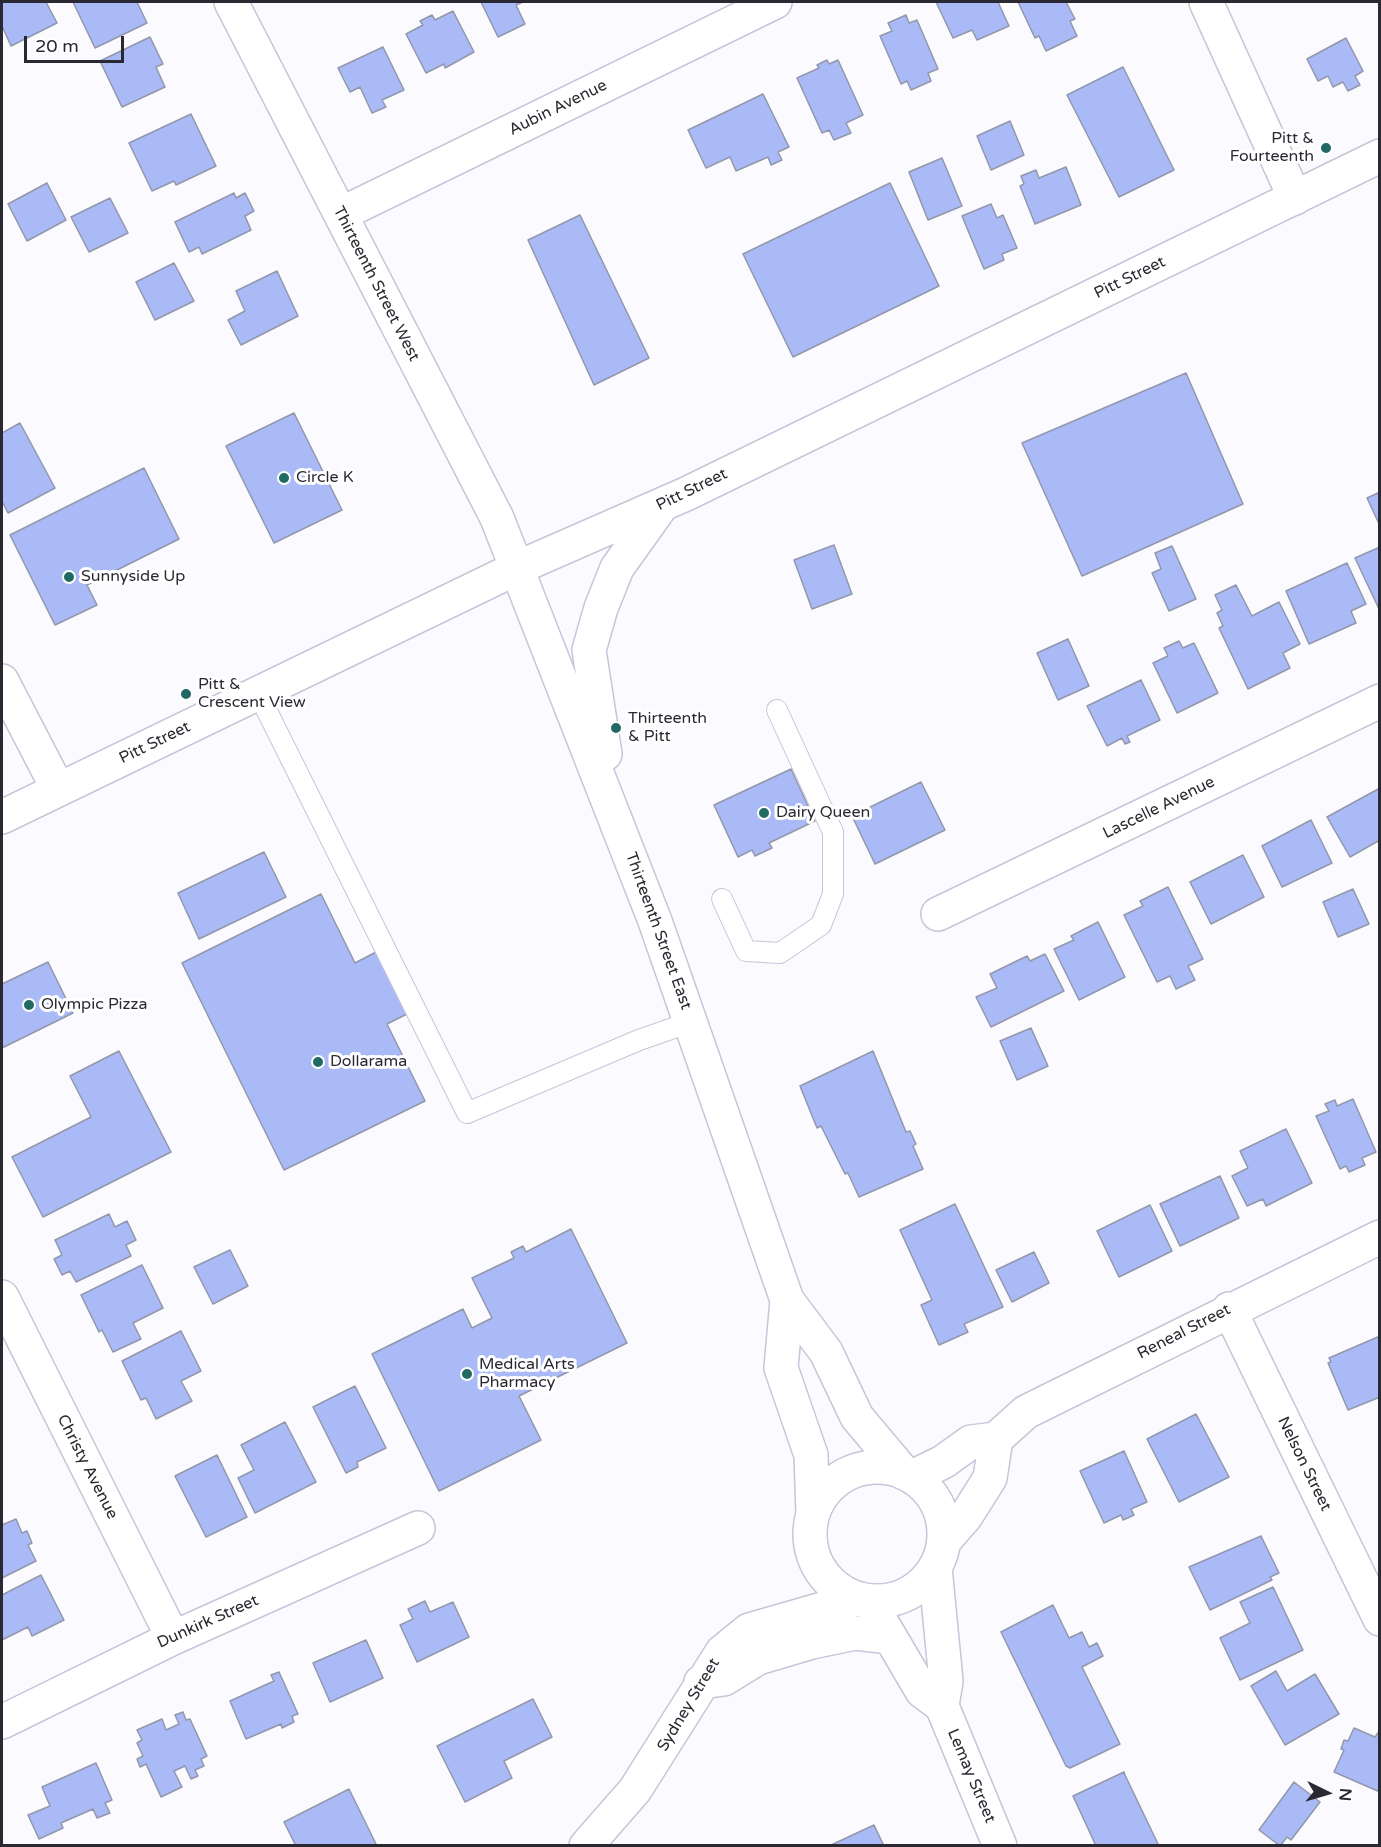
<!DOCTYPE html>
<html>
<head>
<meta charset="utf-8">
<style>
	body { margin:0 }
	#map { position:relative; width:1381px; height:1847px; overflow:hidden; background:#fbfbff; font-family:"Varela Round",sans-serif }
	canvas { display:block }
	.frame { position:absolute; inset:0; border:3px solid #2a2931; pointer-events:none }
	.north { position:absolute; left:1297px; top:1763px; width:60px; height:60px; -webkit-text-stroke:4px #fff; paint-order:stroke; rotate:95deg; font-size:16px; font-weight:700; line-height:24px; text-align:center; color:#2a2931 }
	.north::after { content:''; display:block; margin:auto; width:21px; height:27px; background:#2a2931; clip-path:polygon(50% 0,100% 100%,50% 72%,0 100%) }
	.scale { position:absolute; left:24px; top:36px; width:100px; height:27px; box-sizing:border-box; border:3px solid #2a2931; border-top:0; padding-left:8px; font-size:18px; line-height:21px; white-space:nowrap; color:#2a2931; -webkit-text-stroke:4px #fff; paint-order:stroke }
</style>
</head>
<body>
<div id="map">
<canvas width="1381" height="1847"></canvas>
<div class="frame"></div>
<div class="north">N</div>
<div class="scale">20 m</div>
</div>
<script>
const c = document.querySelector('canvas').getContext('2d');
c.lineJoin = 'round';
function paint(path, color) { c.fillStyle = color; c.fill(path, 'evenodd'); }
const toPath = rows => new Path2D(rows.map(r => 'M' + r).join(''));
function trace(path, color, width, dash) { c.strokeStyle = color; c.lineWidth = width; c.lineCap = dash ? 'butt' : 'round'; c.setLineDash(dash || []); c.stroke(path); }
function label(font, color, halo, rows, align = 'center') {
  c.font = font + ' "Varela Round",sans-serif'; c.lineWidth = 6; c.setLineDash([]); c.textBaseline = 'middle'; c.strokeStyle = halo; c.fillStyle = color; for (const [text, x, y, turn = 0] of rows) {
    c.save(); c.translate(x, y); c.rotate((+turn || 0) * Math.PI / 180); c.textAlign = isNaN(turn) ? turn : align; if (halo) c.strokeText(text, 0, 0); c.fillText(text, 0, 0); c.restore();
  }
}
const building = toPath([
	[2,2,46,2,57,23,11,46,2,26,2,2],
	[73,2,137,2,147,23,95,48,73,2],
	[481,2,523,2,516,5,525,24,498,37,481,2],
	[936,2,998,2,1009,26,977,40,972,30,953,38,936,2],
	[1018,2,1066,2,1075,19,1070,21,1077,36,1046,51,1039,36,1035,38,1018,2],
	[453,11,474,52,445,68,444,64,426,73,406,34,423,25,420,21,432,15,435,20,453,11],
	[906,15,909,23,917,20,938,69,928,73,931,81,911,90,907,81,901,84,880,36,892,31,888,23,906,15],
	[150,37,163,64,156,67,165,87,122,107,100,61,150,37],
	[1346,38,1363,71,1355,76,1360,85,1348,91,1343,82,1333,87,1328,76,1318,81,1307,59,1346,38],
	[383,47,404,90,382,100,386,107,372,113,360,87,350,92,338,68,383,47],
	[827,60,829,64,838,60,863,115,846,123,851,133,834,140,829,130,822,133,797,78,819,68,817,65,827,60],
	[1123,67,1174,170,1119,197,1067,95,1123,67],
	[763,94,789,147,778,152,782,160,771,165,768,157,736,171,730,157,706,168,688,130,763,94],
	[191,114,216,166,176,185,174,181,152,191,129,143,191,114],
	[1010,121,1024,155,991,170,977,136,1010,121],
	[942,158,962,206,928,220,909,172,942,158],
	[1066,167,1081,205,1035,224,1020,186,1024,184,1021,176,1036,170,1039,178,1066,167],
	[47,183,66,220,27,241,8,204,47,183],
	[890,183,939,286,793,357,743,254,890,183],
	[234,193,236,198,245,193,254,211,245,216,251,230,202,254,199,247,189,252,175,222,234,193],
	[110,198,128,233,89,252,71,217,110,198],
	[991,204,997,218,1003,215,1017,248,1002,254,1004,260,984,269,962,216,991,204],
	[580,215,649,358,594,385,528,240,580,215],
	[174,263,194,301,155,320,136,282,174,263],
	[277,271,298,316,241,345,228,320,245,311,236,291,277,271],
	[1186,373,1243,504,1082,576,1022,443,1186,373],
	[294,413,342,510,274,543,226,446,294,413],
	[20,423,55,488,8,513,2,501,2,433,20,423],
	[144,468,179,539,87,585,97,605,55,625,10,535,144,468],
	[1380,492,1380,526,1367,498,1380,492],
	[834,545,852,594,812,609,794,560,834,545],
	[1172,546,1196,599,1169,611,1152,573,1161,569,1155,553,1172,546],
	[1380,547,1380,609,1379,609,1355,558,1380,547],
	[1347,563,1366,604,1351,611,1356,623,1309,644,1286,591,1347,563],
	[1236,585,1252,616,1279,602,1300,644,1283,653,1290,668,1248,689,1219,628,1223,626,1217,613,1222,610,1215,595,1236,585],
	[1068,639,1089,686,1058,700,1037,653,1068,639],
	[1179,641,1183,648,1194,643,1218,693,1177,713,1153,663,1168,656,1164,648,1179,641],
	[1141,680,1160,720,1127,736,1130,742,1125,744,1122,738,1107,746,1087,706,1141,680],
	[791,769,815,821,769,843,772,848,755,856,752,850,738,857,714,805,791,769],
	[921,782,945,830,875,864,852,816,921,782],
	[1380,788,1380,840,1350,857,1327,817,1380,788],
	[1311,820,1332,863,1282,887,1262,846,1311,820],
	[264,852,286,897,199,939,178,893,264,852],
	[1243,855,1264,897,1211,924,1190,882,1243,855],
	[1168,887,1203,959,1188,966,1195,980,1176,989,1170,976,1157,982,1124,915,1143,906,1140,901,1168,887],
	[1353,889,1369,924,1338,937,1323,902,1353,889],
	[321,894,355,963,378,951,409,1013,387,1024,425,1101,284,1170,182,963,321,894],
	[1098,922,1125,977,1079,1000,1054,949,1074,940,1071,936,1098,922],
	[1045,954,1064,991,991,1027,976,997,997,988,990,974,1027,956,1030,961,1045,954],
	[48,962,73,1013,2,1048,2,984,48,962],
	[1031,1028,1048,1066,1017,1080,1000,1041,1031,1028],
	[119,1051,171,1152,43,1217,12,1157,91,1117,70,1076,119,1051],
	[873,1051,906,1132,910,1131,916,1144,913,1146,923,1169,859,1197,848,1173,845,1174,821,1126,817,1128,800,1086,873,1051],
	[1353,1099,1376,1152,1362,1158,1365,1165,1349,1172,1346,1166,1340,1169,1316,1116,1329,1111,1325,1104,1335,1100,1337,1106,1353,1099],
	[1286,1129,1312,1183,1266,1206,1263,1199,1247,1206,1232,1176,1248,1168,1240,1151,1286,1129],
	[1220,1176,1239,1218,1180,1246,1160,1204,1220,1176],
	[955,1204,1003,1307,964,1324,968,1332,939,1345,921,1305,932,1300,900,1230,955,1204],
	[1150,1205,1172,1251,1119,1277,1097,1231,1150,1205],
	[109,1214,115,1227,127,1221,136,1240,126,1245,131,1256,76,1282,70,1271,62,1275,54,1259,62,1255,55,1240,109,1214],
	[571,1229,627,1343,519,1396,541,1440,439,1491,372,1354,463,1309,472,1328,492,1318,472,1278,514,1258,511,1252,523,1246,526,1252,571,1229],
	[230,1250,248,1286,213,1304,194,1267,230,1250],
	[1034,1252,1049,1283,1012,1302,996,1270,1034,1252],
	[142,1265,163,1308,133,1323,141,1339,113,1352,102,1330,99,1332,81,1295,142,1265],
	[181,1331,201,1371,181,1381,192,1401,156,1419,146,1398,141,1400,122,1361,181,1331],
	[1380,1336,1380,1397,1348,1410,1328,1363,1331,1362,1329,1358,1380,1336],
	[355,1386,386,1448,357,1462,358,1467,346,1473,313,1407,355,1386],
	[1196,1414,1229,1477,1179,1502,1147,1439,1196,1414],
	[285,1422,316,1482,255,1513,238,1478,254,1470,241,1445,285,1422],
	[1124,1451,1147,1502,1131,1509,1134,1515,1123,1520,1121,1515,1104,1523,1080,1471,1124,1451],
	[217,1455,247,1517,206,1537,175,1476,217,1455],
	[16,1519,22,1533,27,1531,32,1543,28,1545,36,1561,2,1578,2,1525,16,1519],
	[1261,1536,1279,1573,1270,1577,1272,1580,1210,1610,1189,1567,1261,1536],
	[41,1575,64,1620,32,1636,28,1627,2,1640,2,1595,41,1575],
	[1273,1587,1303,1650,1240,1680,1220,1638,1250,1623,1240,1602,1273,1587],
	[425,1601,430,1612,453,1602,469,1637,417,1662,400,1625,413,1619,408,1609,425,1601],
	[1053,1605,1069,1638,1082,1632,1089,1647,1097,1643,1103,1656,1082,1667,1120,1744,1070,1768,1066,1766,1001,1632,1053,1605],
	[366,1640,383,1678,330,1702,313,1663,366,1640],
	[1276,1671,1287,1691,1315,1674,1339,1714,1285,1745,1251,1686,1276,1671],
	[279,1672,298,1714,292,1716,294,1722,282,1728,281,1724,246,1739,230,1701,274,1681,271,1675,279,1672],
	[533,1699,552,1737,504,1761,512,1778,465,1802,437,1746,533,1699],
	[183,1712,186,1720,190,1719,207,1756,201,1759,204,1766,195,1770,198,1776,191,1779,185,1766,174,1771,182,1787,161,1797,146,1764,140,1767,137,1759,143,1756,137,1743,142,1740,137,1730,162,1719,166,1730,179,1724,175,1715,183,1712],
	[1354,1728,1375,1737,1380,1730,1380,1792,1334,1772,1344,1750,1341,1749,1344,1740,1348,1741,1354,1728],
	[96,1763,112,1800,105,1803,110,1813,97,1818,93,1809,61,1823,63,1828,39,1839,28,1815,50,1806,42,1787,96,1763],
	[1124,1772,1125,1775,1159,1846,1096,1846,1073,1796,1124,1772],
	[1294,1782,1320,1802,1291,1840,1287,1837,1280,1846,1259,1830,1294,1782],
	[349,1789,377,1846,296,1846,284,1822,349,1789],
	[874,1825,884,1846,829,1846,874,1825]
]);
paint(building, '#aabaf6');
trace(building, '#9297ab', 1.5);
const service = toPath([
	[258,693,467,1113,639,1040,691,1022],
	[722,899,746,951,780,953,821,925,833,894,833,832,777,710]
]);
const minor = toPath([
	[1206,2,1295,198],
	[341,214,775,2],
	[2,681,58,789],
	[938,914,1380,701],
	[2,1297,173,1638],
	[1229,1309,1380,1619],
	[912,1477,943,1462,971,1442,996,1439,1026,1412,1380,1237],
	[944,1541,966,1516,990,1478,996,1439],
	[935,1568,946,1681,942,1706],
	[869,1601,922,1691,942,1706,1000,1846],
	[2,1722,173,1638,418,1528]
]);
const tertiary = toPath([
	[231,2,497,518,655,921,787,1300,826,1352,857,1417,904,1473],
	[605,754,589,650,601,608,617,568,662,505],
	[2,817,517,568,686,494,1380,156],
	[787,1300,781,1368,811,1455,813,1514],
	'810 1534a67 67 0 1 1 134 0a67 67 0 1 1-134 0Z',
	[701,1682,724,1679,758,1658,812,1642,855,1633,890,1637],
	[586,1846,635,1790,722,1652,749,1630,857,1599]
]);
trace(service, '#c8c4d9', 22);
trace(minor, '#c8c4d9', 36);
trace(tertiary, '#c8c4d9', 36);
trace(service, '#fff', 20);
trace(minor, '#fff', 33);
trace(tertiary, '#fff', 33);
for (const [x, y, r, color] of [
	[1326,148,6,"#206a63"],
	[284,478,6,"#206a63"],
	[69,577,6,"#206a63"],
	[186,694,6,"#206a63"],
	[616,728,6,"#206a63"],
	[764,813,6,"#206a63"],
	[29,1005,6,"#206a63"],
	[318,1062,6,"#206a63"],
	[467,1374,6,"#206a63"]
]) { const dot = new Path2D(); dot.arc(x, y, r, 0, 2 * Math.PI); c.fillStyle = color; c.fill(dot); trace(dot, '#fff', 2); }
label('16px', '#2a2931', '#fff', [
	["Aubin Avenue",558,108,-26],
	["Pitt Street",1130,278,-26],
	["Thirteenth Street West",376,284,63],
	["Pitt Street",692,490,-26],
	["Pitt Street",155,743,-26],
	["Lascelle Avenue",1159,808,-26],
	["Thirteenth Street East",658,931,70],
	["Reneal Street",1184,1332,-27],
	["Nelson Street",1304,1464,64],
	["Christy Avenue",87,1467,63],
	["Dunkirk Street",208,1622,-24],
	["Sydney Street",689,1705,-59],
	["Lemay Street",971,1776,67]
]);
label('16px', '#2a2931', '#fff', [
	["Pitt &",1314,139,"right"],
	["Fourteenth",1314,157,"right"],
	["Circle K",296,478],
	["Sunnyside Up",81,577],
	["Pitt &",198,685],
	["Crescent View",198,703],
	["Thirteenth",628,719],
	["& Pitt",628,737],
	["Dairy Queen",776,813],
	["Olympic Pizza",41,1005],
	["Dollarama",330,1062],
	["Medical Arts",479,1365],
	["Pharmacy",479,1383]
], 'left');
</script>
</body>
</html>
